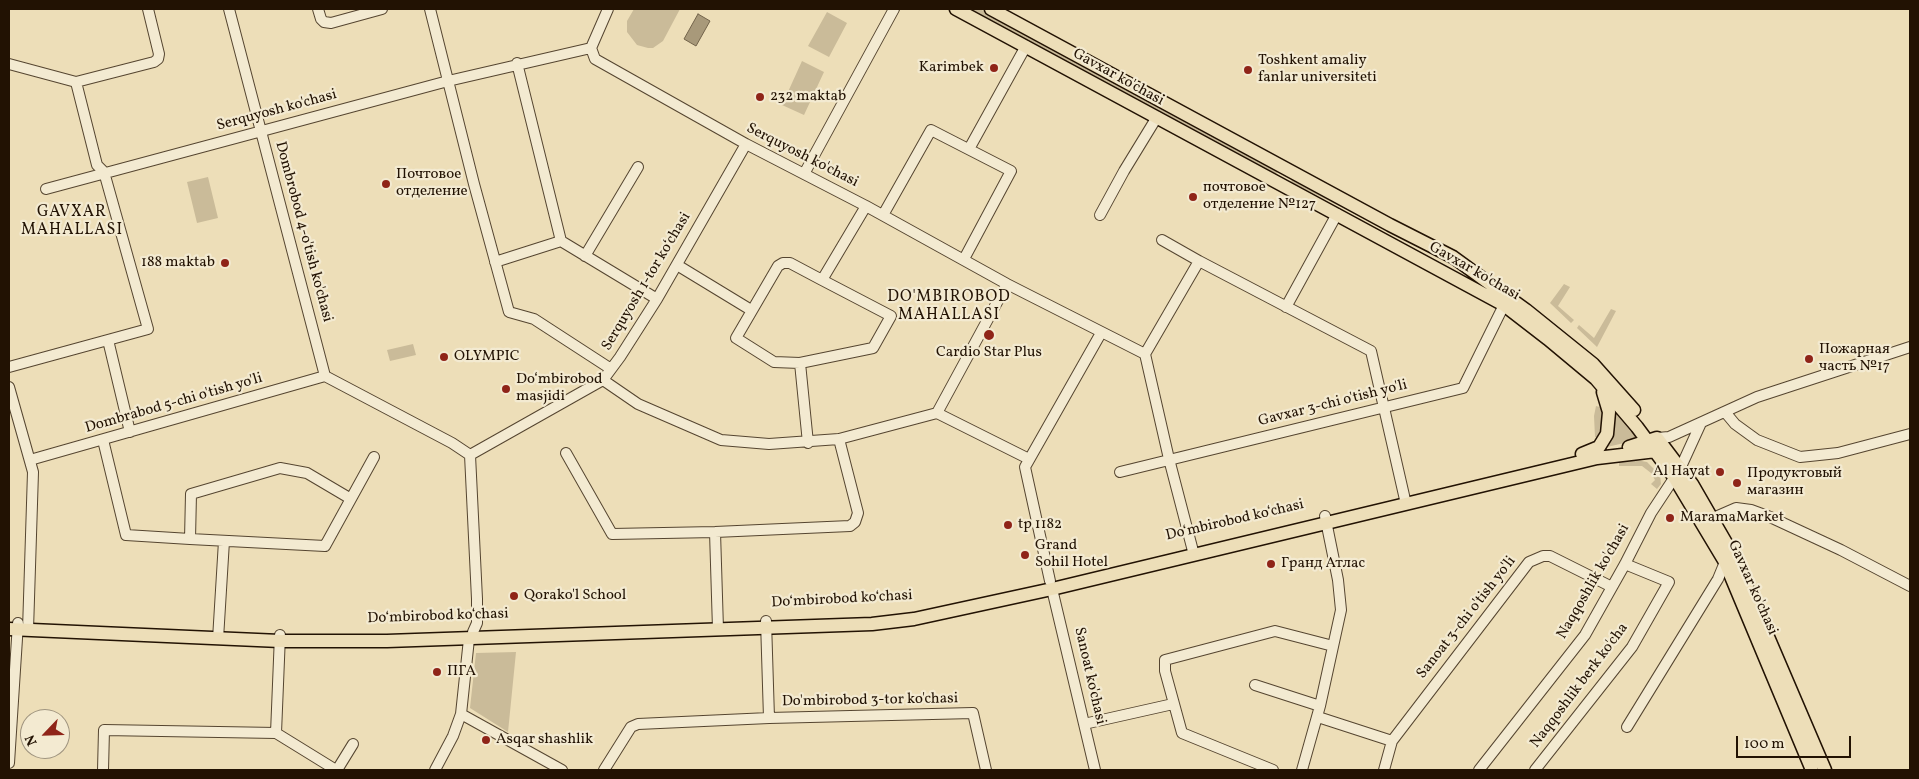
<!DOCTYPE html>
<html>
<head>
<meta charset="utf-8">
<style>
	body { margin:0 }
	#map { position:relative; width:1919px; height:779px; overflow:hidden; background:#eddeb8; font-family:Vollkorn,serif }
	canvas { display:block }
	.frame { position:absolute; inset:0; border:10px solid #221203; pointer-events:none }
	.north { position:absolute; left:20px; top:709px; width:50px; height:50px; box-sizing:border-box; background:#f3ead1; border:1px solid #9f947f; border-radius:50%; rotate:246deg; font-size:14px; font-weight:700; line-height:20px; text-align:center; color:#221203 }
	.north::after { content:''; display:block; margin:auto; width:18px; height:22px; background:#8f2418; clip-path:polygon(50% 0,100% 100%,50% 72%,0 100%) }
	.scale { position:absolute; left:1736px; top:736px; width:115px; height:22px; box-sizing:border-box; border:2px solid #221203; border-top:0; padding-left:6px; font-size:15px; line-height:18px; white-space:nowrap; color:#221203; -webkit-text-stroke:4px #f3ead1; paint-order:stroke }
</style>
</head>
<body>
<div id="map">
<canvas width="1919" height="779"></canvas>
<div class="frame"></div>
<div class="north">N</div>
<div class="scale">100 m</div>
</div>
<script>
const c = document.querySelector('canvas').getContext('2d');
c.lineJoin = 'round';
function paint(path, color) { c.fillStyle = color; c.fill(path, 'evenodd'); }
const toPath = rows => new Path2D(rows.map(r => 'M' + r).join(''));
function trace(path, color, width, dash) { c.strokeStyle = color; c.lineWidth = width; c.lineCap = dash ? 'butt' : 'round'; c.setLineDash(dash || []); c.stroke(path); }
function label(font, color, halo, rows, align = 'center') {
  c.font = font + ' Vollkorn,serif'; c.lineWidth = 4.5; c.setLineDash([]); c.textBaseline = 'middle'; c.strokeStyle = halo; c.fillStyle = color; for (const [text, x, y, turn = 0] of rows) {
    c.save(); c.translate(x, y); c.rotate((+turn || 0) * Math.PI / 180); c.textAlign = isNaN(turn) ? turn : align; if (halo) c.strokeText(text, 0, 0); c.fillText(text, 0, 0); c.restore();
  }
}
paint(toPath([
	[634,9,680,9,663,41,653,48,648,48,637,45,627,32,627,21],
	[969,9,980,9,1279,170,1276,174],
	[827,12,847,23,829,57,808,46],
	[802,61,824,72,804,115,782,105],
	[208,177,218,218,197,223,187,182],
	[1293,178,1475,275,1474,277,1383,228,1293,183,1291,181],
	[1564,284,1570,287,1558,306,1574,320,1571,323,1550,303],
	[1611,309,1616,311,1597,347,1577,328,1579,325,1594,338],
	[413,344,416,355,390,361,387,350],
	[1596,406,1603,408,1603,437,1595,437,1594,416],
	[1612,408,1633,431,1637,440,1607,447],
	[1619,460,1636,460,1647,462,1660,475,1661,484,1657,489,1651,484,1655,480,1651,473,1642,466,1619,466],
	[516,652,508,732,470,708,476,653]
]), '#cabb99');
const water = toPath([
	[698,14,710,21,696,46,684,39,698,14]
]);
paint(water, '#a8997a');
trace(water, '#72634a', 1);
const minor = toPath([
	[229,9,325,376],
	[318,9,321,19,324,22,331,23,382,9],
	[430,9,474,184,509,312,534,319,611,369],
	[591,48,608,9],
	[517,63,561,241],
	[9,64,76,82,154,62,158,59,159,54,148,9],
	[969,149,1026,46],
	[804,174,894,9],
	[46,189,448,81,591,48,595,59,746,144,866,206,1007,284,1145,354],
	[883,215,931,130,1011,171,964,259],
	[1100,215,1124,171,1157,117],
	[1162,240,1199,261],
	[585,256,638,167],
	[495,262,561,241,657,299],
	[677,265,751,310],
	[822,280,891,316,873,348,800,363,774,362,736,338,778,266,783,263,790,263,822,280,866,206],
	[1286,307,1337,214],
	[108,340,130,432],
	[800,363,808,443],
	[9,367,148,329,104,172,97,165,76,82],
	[325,376,452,443,470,455],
	[603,380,638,404,721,440,769,444,839,439,937,413,1029,459],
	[9,387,33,472,28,630],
	[1725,412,1735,424,1757,440,1800,457,1838,453,1910,434],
	[937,413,1007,284],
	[1657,438,1669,437,1757,397,1910,347],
	[103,440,126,535,190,539,325,546,374,457],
	[566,453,612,534,715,532,850,526,855,522,858,513,839,439],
	[470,455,603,380,620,357,657,299,746,144],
	[470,455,477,599,477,623,473,632],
	[30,460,325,376],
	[1120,472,1463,388,1504,305],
	[1713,518,1736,508,1751,510,1770,517,1841,550,1910,586],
	[715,532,718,629],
	[190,539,191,494,280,468,307,473,351,499],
	[1194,555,1169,459,1145,354,1199,261,1371,351,1406,504],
	[1050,581,1025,467,1101,333],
	[1052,589,1095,770],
	[766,621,769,718],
	[280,635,276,733,336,770],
	[218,639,224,541],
	[1255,685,1320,706],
	[461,714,562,770],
	[1318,717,1392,741],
	[1084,724,1173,704],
	[1627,727,1718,579,1725,562],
	[9,763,18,623],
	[103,770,104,730,276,733],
	[337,770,353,744],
	[435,770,453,736,461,714,469,639],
	[604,770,631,727,638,724,769,718,973,713,986,770],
	[1273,770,1182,733,1165,671,1165,660,1275,631,1333,646],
	[1302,770,1320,706,1341,610,1338,580,1325,516],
	[1384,770,1392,741,1529,562,1543,556,1550,556,1612,587],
	[1479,770,1585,635,1625,564,1651,513,1680,469,1701,423],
	[1535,770,1632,647,1669,582,1625,564]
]);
const major = toPath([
	[956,9,1504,305,1548,339,1596,379,1637,427,1674,477,1725,562,1812,770],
	[991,9,1390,225,1453,257,1526,310,1593,364,1634,410],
	[1658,439,1692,484,1733,555,1825,770],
	[1629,447,1657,438],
	[1582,454,1599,447,1607,434,1609,412,1603,392],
	[9,629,280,641,387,641,872,624,914,619,1052,589,1597,458,1656,451,1663,446]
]);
trace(minor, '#554530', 12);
trace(major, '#221203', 15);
trace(minor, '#f3ead1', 10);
trace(major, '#eddeb8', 12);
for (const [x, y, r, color] of [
	[994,68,5,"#8f2418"],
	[1248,70,5,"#8f2418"],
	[760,97,5,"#8f2418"],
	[386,184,5,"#8f2418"],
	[1193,197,5,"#8f2418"],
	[225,263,5,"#8f2418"],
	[989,335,6,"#8f2418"],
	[444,357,5,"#8f2418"],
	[1809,359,5,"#8f2418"],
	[506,389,5,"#8f2418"],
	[1720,472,5,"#8f2418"],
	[1737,483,5,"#8f2418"],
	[1670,518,5,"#8f2418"],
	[1008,525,5,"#8f2418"],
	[1025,555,5,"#8f2418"],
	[1271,564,5,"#8f2418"],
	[514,596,5,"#8f2418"],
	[437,672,5,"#8f2418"],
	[486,740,5,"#8f2418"]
]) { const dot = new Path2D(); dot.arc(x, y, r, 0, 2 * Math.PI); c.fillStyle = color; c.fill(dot); trace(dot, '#f3ead1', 2); }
label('15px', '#221203', '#f3ead1', [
	["Toshkent amaliy",1258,61],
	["fanlar universiteti",1258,78],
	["Karimbek",984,68,"right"],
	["232 maktab",770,97],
	["Почтовое",396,175],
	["отделение",396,192],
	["почтовое",1203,188],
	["отделение №127",1203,205],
	["188 maktab",215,263,"right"],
	["Пожарная",1819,350],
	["часть №17",1819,367],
	["Cardio Star Plus",989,353,"center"],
	["OLYMPIC",454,357],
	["Do‘mbirobod",516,380],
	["masjidi",516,397],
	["Al Hayat",1710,472,"right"],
	["Продуктовый",1747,474],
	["магазин",1747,491],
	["MaramaMarket",1680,518],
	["tp 1182",1018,525],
	["Grand",1035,546],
	["Sohil Hotel",1035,563],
	["Гранд Атлас",1281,564],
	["Qorako'l School",524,596],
	["ПГА",447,672],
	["Asqar shashlik",496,740]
], 'left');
label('15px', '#221203', '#f3ead1', [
	["Gavxar ko'chasi",1118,78,29],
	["Serquyosh ko'chasi",277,111,-15],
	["Serquyosh ko'chasi",802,156,27],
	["Dombrobod 4-o'tish ko'chasi",303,232,75],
	["Gavxar ko'chasi",1474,272,30],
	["Serquyosh 1-tor koʻchasi",647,282,-59],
	["Dombrabod 5-chi o'tish yo'li",174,404,-16],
	["Gavxar 3-chi o'tish yo'li",1333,404,-14],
	["Doʻmbirobod koʻchasi",1235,521,-13],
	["Naqqoshlik ko'chasi",1594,582,-60],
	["Gavxar ko'chasi",1752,588,66],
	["Doʻmbirobod koʻchasi",842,600,-3],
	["Doʻmbirobod koʻchasi",438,617,-2],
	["Sanoat 3-chi o'tish yo'li",1467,618,-52],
	["Sanoat ko'chasi",1089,676,77],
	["Naqqoshlik berk ko'cha",1580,686,-53],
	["Do'mbirobod 3-tor ko'chasi",870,701,-1]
]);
c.letterSpacing = '1px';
label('16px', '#221203', '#f3ead1', [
	["GAVXAR",72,213],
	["MAHALLASI",72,231],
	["DO'MBIROBOD",949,298],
	["MAHALLASI",949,316]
]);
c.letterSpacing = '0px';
</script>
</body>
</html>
